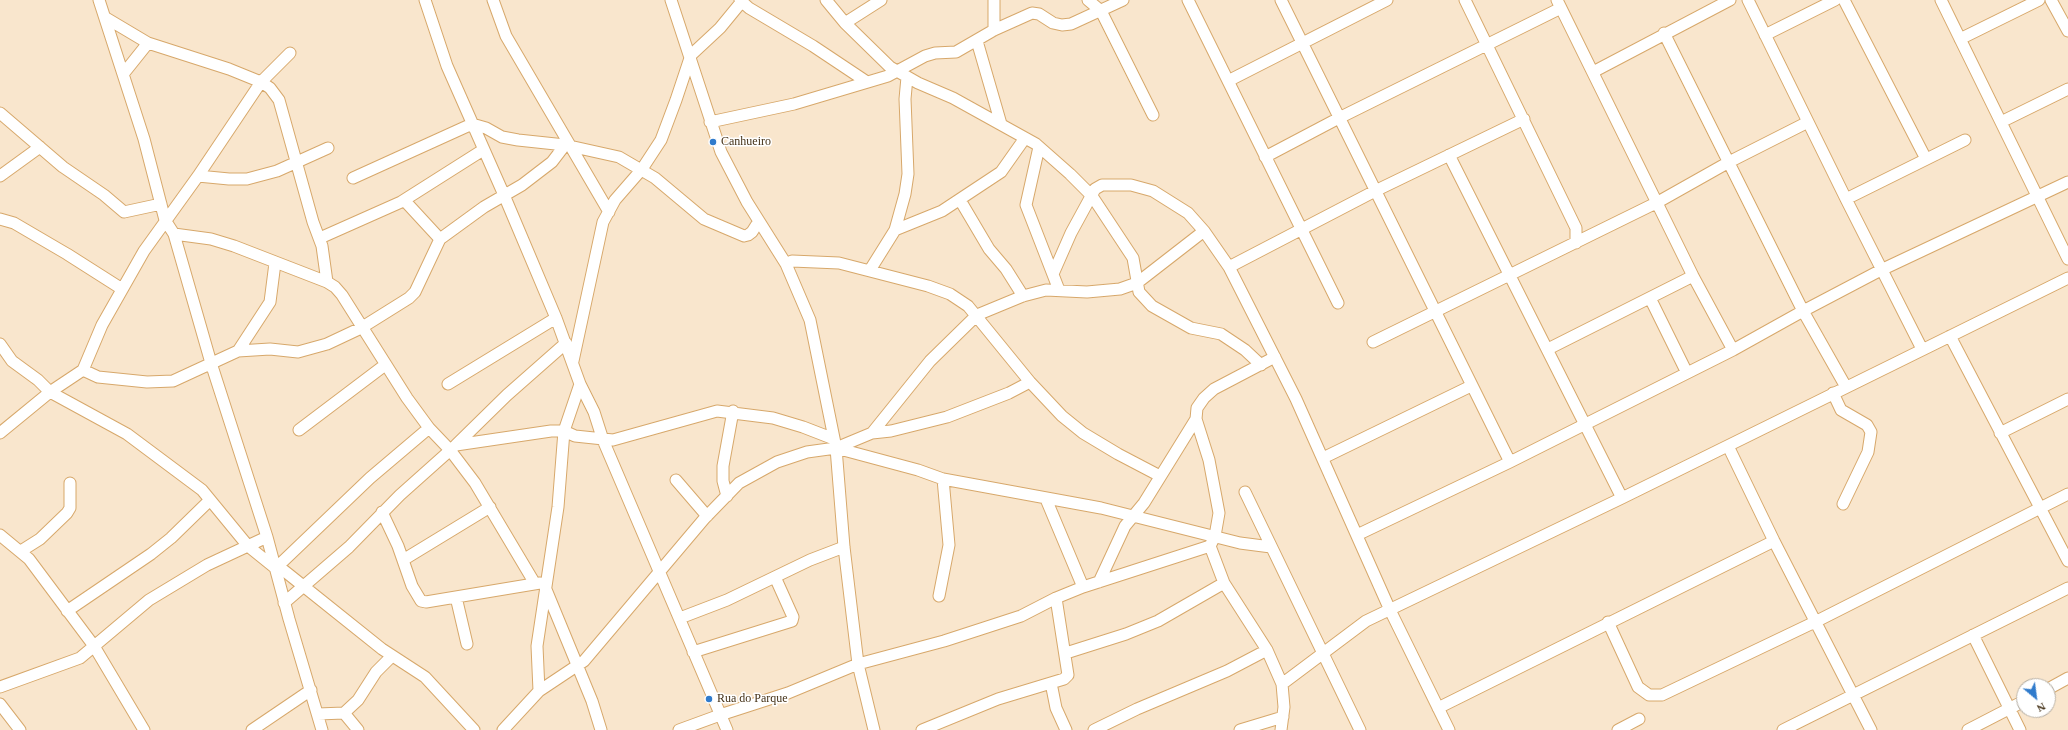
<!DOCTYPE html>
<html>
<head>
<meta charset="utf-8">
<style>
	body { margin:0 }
	#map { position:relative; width:2068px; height:730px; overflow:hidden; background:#f9e6cd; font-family:Georgia,serif }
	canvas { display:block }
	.north { position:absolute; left:2016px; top:678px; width:40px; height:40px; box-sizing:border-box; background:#fff; border:1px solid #b4ada2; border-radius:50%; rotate:151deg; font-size:11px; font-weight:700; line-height:16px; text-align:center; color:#443117 }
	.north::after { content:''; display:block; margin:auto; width:14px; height:18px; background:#307bcc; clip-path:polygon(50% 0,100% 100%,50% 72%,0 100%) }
</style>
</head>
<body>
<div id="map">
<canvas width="2068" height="730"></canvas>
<div class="north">N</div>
</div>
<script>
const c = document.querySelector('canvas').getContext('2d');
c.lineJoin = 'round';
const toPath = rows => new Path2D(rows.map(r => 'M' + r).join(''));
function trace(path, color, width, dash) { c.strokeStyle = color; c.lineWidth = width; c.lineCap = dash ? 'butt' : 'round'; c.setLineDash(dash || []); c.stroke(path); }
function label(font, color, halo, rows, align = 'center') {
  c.font = font + ' Georgia,serif'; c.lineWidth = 3; c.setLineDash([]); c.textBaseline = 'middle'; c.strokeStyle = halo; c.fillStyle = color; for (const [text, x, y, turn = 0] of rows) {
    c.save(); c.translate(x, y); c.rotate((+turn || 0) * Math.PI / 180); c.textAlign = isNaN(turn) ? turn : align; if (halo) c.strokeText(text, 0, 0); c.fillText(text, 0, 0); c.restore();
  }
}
const minor = toPath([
	[99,0,144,139,165,220,174,234,211,363,267,537,289,619,322,730],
	[425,0,447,66,504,195,556,318,580,384,594,412,603,440,727,730],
	[493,0,506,36,609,212],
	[671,0,721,152,747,202,786,264,810,320,836,448,844,547,858,664,874,730],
	[740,0,749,8,813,46,867,82],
	[826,0,845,23,890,67,918,83,953,98,1036,144,1070,174,1092,196,1133,258,1139,292,1152,306,1191,328,1221,334,1245,350,1261,365],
	[1088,0,1101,11,1153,115],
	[1188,0,1338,303],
	[1281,0,1510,462],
	[1465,0,1576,228,1576,243],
	[1557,0,1693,276,1733,350],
	[1748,0,1846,199,1922,349],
	[1844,0,1926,159],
	[1941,0,2068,259],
	[2051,0,2068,31],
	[106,18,148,43,229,69,261,82,270,88,279,100,313,222,322,246,327,282],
	[845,23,881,0],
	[994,30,994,0],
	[1664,33,1803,311,1846,387],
	[1765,35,1835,0],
	[1960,39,2039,0],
	[977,41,1001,124],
	[1593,72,1730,0],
	[124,73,148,43],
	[1228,81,1387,0],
	[0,113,63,167,104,195,124,212,161,204],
	[710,122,794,104,888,76,925,56,935,53,956,52,994,30,1032,13,1039,14,1053,23,1062,25,1071,24,1123,0],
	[2001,122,2068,89],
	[1039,147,1026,205,1059,290],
	[1449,155,1622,498],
	[1265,157,1339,118,1561,8],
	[0,176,40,147],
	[198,176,229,179,247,179,277,171,328,148],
	[353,178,472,124,486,128,502,137,518,140,565,145,619,157,655,178,704,219,744,236,748,235,752,232,759,221],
	[1846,199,1965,140],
	[404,200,440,239],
	[960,200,989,249,1006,269,1023,296],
	[0,219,14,223,67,254,122,289],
	[895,230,942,211,1001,172,1025,138],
	[174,234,211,239,234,246,327,282,335,287,342,295,407,398,429,428,450,450,475,483,534,582],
	[320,238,401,202,483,150],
	[786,264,792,261,839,263,928,286,950,294,968,306,1030,382,1062,416,1083,433,1118,454,1160,476],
	[1229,267,1375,191,1524,119],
	[870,270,895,230,905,194,908,174,905,99,907,77],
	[1053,274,1071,233,1095,189,1102,185,1131,185,1153,191,1188,213,1204,231,1229,267,1296,399,1390,610,1449,730],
	[1650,298,1687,373],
	[1950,336,2068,561],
	[1373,342,1658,202,1729,162,1808,122],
	[0,344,12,361,38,380,50,392,127,434,202,490,248,546,274,567,278,566,287,573,382,649,425,677,474,730],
	[1548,349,1693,276],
	[238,351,270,302,275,263],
	[1275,357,1214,389,1204,398,1197,408,1196,419,1209,460,1219,513,1215,536,1210,546,1224,583,1267,650,1282,684,1284,707,1281,730],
	[573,361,603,222,615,200,642,169,661,140,676,100,691,55,720,28,743,0],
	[83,370,98,377,147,382,173,381,238,351,270,349,298,352,327,344,361,328,409,298,415,292,440,239,484,207,522,185,552,162,565,145],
	[448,384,556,318],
	[1833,393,1841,410,1867,425,1871,432,1868,452,1843,504],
	[299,430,385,365],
	[0,433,50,392,83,370,102,325,144,251,198,176,261,82,290,53],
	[872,433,891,431,947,417,1009,393,1030,382],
	[2000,433,2068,399],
	[456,445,507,395,566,343],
	[1728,446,1774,541,1871,730],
	[836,448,918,470,943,479,1101,508,1240,543,1271,547],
	[1323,458,1471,386],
	[676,480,707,516],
	[1245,492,1360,730],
	[727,496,723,481,723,466,733,411],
	[1046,499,1083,587],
	[382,512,398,546,412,586,421,601,426,602,540,583],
	[0,535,29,559,94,646,144,730],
	[1357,535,1510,462,1733,350,1803,311,1881,270,2068,182],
	[21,551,40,539,67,513,70,508,70,483],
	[403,560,490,507],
	[278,566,370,478,429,428],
	[1099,582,1125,526,1144,503,1196,419],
	[545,587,592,701,601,730],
	[939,596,949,545,943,479],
	[456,597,467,644],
	[284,603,349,547,400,495,456,445,551,431,564,431,575,436,613,440,717,411,773,418,803,427,834,439],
	[67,611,151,554,171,538,210,500],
	[680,618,727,600,810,560,844,547],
	[1608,622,1638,687,1649,695,1662,695,1817,621,2068,494],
	[1973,635,2020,730],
	[693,652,792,621,793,617,775,577],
	[1066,653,1126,634,1158,621,1224,583],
	[1051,683,1056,708,1066,730],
	[1282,684,1366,621,1622,498,2068,278],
	[0,687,80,658,149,600,207,565,267,537],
	[2048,689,2068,678],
	[539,691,537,646,558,507,564,431,580,384],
	[0,704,20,730],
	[1438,708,1774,541],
	[344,713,358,700,376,672,392,656],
	[318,714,344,713,358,730],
	[252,730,311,690],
	[503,730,539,691,584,661,704,519,739,483,777,462,807,452,836,448,872,433,930,361,977,315,1023,296,1046,290,1087,292,1120,289,1137,283,1204,231],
	[679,730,720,715,788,693,858,664,944,641,981,629,1021,616,1056,598,1083,587,1210,546],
	[922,730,998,699,1064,679,1068,675,1056,598],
	[1094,730,1137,709,1227,671,1267,650],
	[1240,730,1283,717],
	[1618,730,1639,719],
	[1783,730,2068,588],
	[1968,730,2024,701]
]);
trace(minor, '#d7a86b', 13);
trace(minor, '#fff', 11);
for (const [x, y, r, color] of [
	[713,142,4,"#307bcc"],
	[709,699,4,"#307bcc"]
]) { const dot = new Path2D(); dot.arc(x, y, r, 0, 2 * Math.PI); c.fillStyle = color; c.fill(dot); trace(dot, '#fff', 1.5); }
label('12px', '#443117', '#fff', [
	["Canhueiro",721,142],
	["Rua do Parque",717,699]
], 'left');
</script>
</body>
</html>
